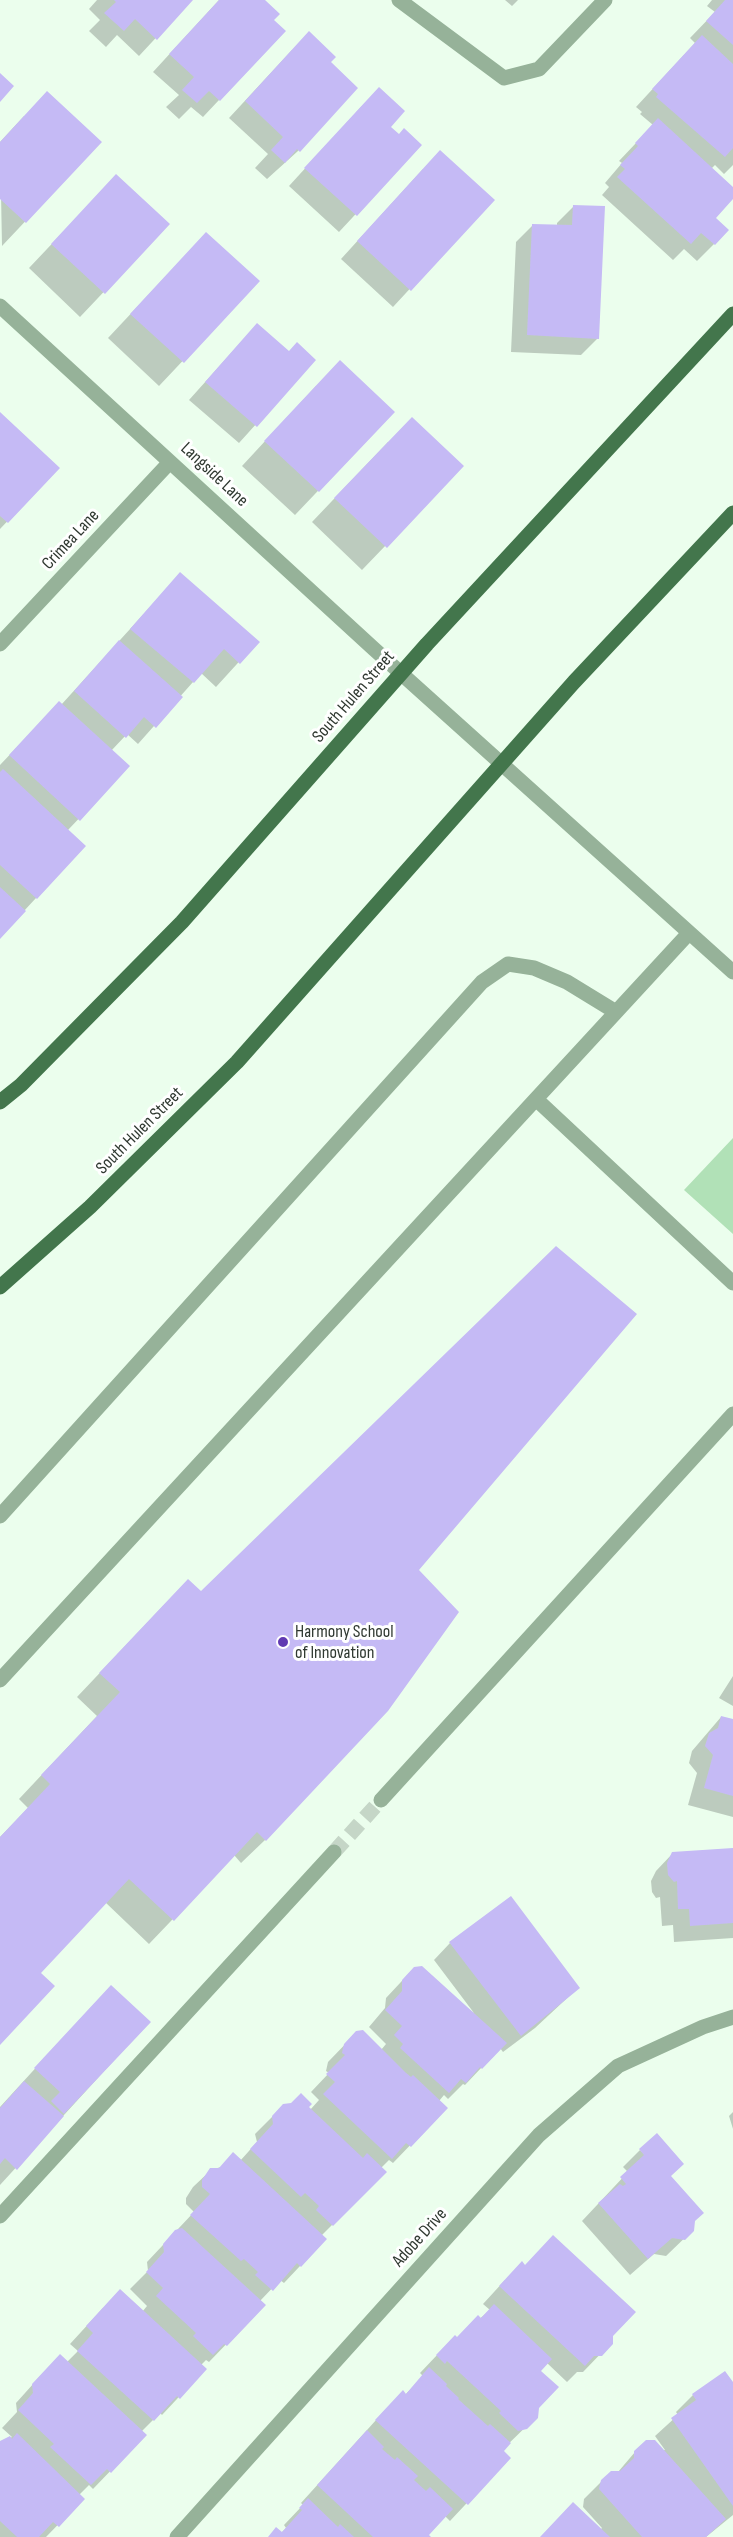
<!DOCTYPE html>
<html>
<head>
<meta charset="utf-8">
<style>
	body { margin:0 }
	canvas { display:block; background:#ebfeed }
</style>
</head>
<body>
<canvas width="733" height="2537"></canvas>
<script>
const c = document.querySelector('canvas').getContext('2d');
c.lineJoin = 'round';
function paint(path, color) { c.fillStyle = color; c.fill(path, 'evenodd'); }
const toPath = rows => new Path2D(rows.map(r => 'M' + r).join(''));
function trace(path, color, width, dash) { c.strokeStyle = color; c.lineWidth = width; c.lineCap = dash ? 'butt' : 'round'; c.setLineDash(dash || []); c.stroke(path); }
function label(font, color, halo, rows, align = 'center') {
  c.font = font + ' "Sofia Sans Condensed",sans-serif'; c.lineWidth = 6; c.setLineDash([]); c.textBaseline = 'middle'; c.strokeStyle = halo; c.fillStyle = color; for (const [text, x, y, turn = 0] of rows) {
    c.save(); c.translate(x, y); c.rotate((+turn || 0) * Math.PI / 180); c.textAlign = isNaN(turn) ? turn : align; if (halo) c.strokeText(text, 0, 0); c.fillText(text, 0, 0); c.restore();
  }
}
paint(toPath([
	[733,1138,733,1234,684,1190]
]), '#b1e1b7');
paint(toPath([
	[97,0,191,0,139,56,117,35,106,47,89,31,100,20,89,9],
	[219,0,263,0,219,100,203,117,191,107,179,119,166,107,179,95,153,72],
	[505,0,518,0,512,6],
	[712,0,733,0,733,165,724,174,715,165,711,169,733,189,733,197,713,218,727,230,714,244,697,261,684,249,673,260,602,195,609,187,605,183,622,163,619,161,653,125,640,114,642,112,636,107,695,43,690,38,715,12,707,6],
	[292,50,328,62,356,88,298,151,267,179,255,168,268,154,229,118],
	[362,106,399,136,420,145,339,232,289,186],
	[24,116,100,142,2,246,0,142],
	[423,169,492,200,393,307,341,259],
	[116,176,168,224,80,317,29,268],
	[574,206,598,338,581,355,511,352,516,242,533,225,557,226,557,223],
	[183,258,258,281,159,386,108,338],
	[241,342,314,360,239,443,189,400],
	[316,386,393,412,295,515,242,466],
	[0,414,58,468,0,529],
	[388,442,462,466,362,570,312,522],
	[180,574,257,642,216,687,201,673,138,744,127,734,111,751,128,767,68,830,84,846,0,937,0,765,36,727,61,705],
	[417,1570,265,1840,241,1863,234,1855,149,1944,105,1902,39,1973,0,2043,0,1837,28,1808,19,1799,97,1716,77,1697,165,1604,201,1593],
	[733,1676,733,1706,719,1698],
	[721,1717,733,1720,733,1817,688,1805,697,1773,689,1763,692,1751],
	[733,1849,733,1938,674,1942,673,1925,662,1926,660,1897,656,1898,652,1892,651,1881,656,1871,673,1853],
	[450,1943,578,1988,535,2028,503,2052,500,2048,465,2085,463,2084,448,2099,444,2095,439,2101,446,2108,393,2163,389,2160,381,2168,385,2172,321,2236,300,2266,284,2283,280,2280,260,2301,264,2305,209,2362,206,2360,201,2365,205,2369,162,2415,160,2413,141,2432,145,2435,93,2489,89,2485,79,2495,83,2499,46,2537,0,2537,0,2443,12,2437,2,2428,17,2412,16,2403,43,2373,67,2362,78,2351,70,2344,103,2308,142,2312,147,2306,130,2289,148,2271,147,2262,194,2212,186,2204,186,2198,193,2187,211,2170,240,2161,257,2142,255,2134,283,2106,307,2107,310,2110,319,2100,311,2092,329,2073,326,2071,328,2062,356,2033,381,2050,386,2044,369,2027,385,2008,386,1998,414,1968,474,2013,434,1960],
	[94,2004,149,2022,0,2185,0,2107],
	[733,2112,733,2129,729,2116],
	[640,2150,670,2177,693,2222,693,2230,666,2256,654,2254,630,2275,582,2221,628,2172,623,2167],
	[505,2280,612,2335,611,2343,583,2372,577,2372,567,2382,547,2363,539,2371,536,2417,501,2451,509,2458,450,2521,445,2516,427,2535,429,2537,269,2537,281,2533,286,2528,284,2525,303,2505,301,2503,386,2409,405,2395,423,2376,420,2373,438,2354,490,2310,483,2304],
	[733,2384,733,2515,706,2537,541,2537,600,2530,602,2528,583,2507,584,2499,602,2481,618,2472,635,2452,665,2450,655,2436,678,2415,676,2412,693,2395]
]), '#0003');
paint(toPath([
	[114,0,193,0,157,40,135,19,124,31,104,13,116,2],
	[219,0,265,0,280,14,274,20,286,31,220,101,209,91,197,103,182,90,194,77,169,54],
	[725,0,733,0,733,45,706,21],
	[309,31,336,57,331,62,358,88,300,152,297,149,285,163,271,150,283,137,245,101],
	[702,35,733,64,733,148,725,157,656,97,658,94,652,89],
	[0,73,14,86,0,102],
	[379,87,405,111,391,127,399,134,404,128,422,145,357,216,304,168],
	[47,91,102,142,26,223,0,199,0,142],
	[658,118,733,187,733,199,716,218,729,230,715,245,701,233,691,244,617,177,625,169,620,165,638,146,635,143],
	[440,150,495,200,411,291,357,241],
	[116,174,170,224,105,294,51,244],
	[573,205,605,206,599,339,527,335,532,224,572,225],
	[206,232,260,281,184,363,130,314],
	[257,323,289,351,297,342,316,360,257,427,205,382],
	[340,360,395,412,319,492,264,441],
	[0,412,60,468,8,523,0,516],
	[412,417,464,466,387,548,334,498],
	[180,572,260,642,240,664,224,649,194,683,130,629],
	[119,640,183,697,156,728,144,717,126,738,74,691],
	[59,701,130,766,80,821,9,755],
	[3,769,86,846,37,899,0,865,0,772],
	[0,887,26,911,0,939],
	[556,1246,637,1314,419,1570,459,1612,388,1711,266,1841,257,1832,174,1921,129,1879,41,1973,55,1986,0,2045,0,1837,50,1784,41,1775,120,1692,99,1673,188,1579,201,1591],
	[721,1716,733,1719,733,1796,704,1788,713,1755,705,1746,709,1733,718,1728],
	[733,1848,733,1923,690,1926,689,1909,678,1909,677,1881,674,1882,668,1875,667,1863,672,1852],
	[511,1896,580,1988,521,2036,449,1942],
	[422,1966,507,2043,482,2069,480,2067,466,2083,461,2079,449,2093,400,2048,403,2044,394,2035,402,2026,385,2010,402,1991,402,1980,414,1967],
	[111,1985,151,2022,64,2114,51,2101,60,2092,34,2068],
	[363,2030,405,2072,411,2077,413,2075,448,2108,411,2147,406,2143,392,2159,323,2094,335,2082,326,2074,345,2055,342,2053,344,2044,356,2031],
	[24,2081,64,2116,17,2170,5,2158,0,2164,0,2108],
	[301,2093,312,2104,309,2107,363,2158,367,2153,387,2172,333,2226,316,2210,319,2206,305,2193,301,2197,250,2149,273,2124,272,2116,283,2104,291,2103],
	[657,2133,684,2164,671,2176,704,2213,695,2221,694,2231,685,2240,672,2238,648,2259,598,2203,620,2184,623,2186,626,2184,620,2177,644,2155,639,2149],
	[233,2152,327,2239,301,2267,297,2263,273,2291,255,2275,258,2272,244,2259,241,2261,190,2215,210,2194,202,2187,202,2180,210,2168,219,2168],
	[182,2228,266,2305,227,2346,224,2344,213,2355,193,2336,196,2333,156,2296,163,2288,146,2272,164,2252,163,2244,175,2230],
	[553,2235,636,2312,613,2336,613,2344,602,2356,594,2356,585,2366,499,2286,522,2261,525,2265],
	[120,2289,207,2369,180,2399,177,2396,154,2421,77,2351,93,2333,86,2326],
	[494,2304,552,2359,541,2371,559,2387,539,2408,538,2418,527,2429,518,2431,499,2413,501,2411,447,2361,445,2364,436,2355,455,2335,457,2337,478,2315,481,2318],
	[60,2354,147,2435,111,2473,107,2469,91,2485,50,2447,54,2444,18,2410,33,2393,32,2384],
	[429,2367,447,2384,446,2386,459,2398,458,2399,488,2426,490,2424,511,2443,504,2451,511,2458,468,2505,375,2420,403,2390,406,2394],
	[725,2371,733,2382,733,2506,671,2418,696,2400,692,2394],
	[367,2430,384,2447,382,2449,395,2460,397,2457,418,2476,414,2480,426,2491,430,2487,453,2509,429,2535,431,2537,373,2537,317,2485],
	[17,2433,85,2499,59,2527,53,2522,39,2537,17,2537,0,2521,0,2441,10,2436,12,2439],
	[646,2440,655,2440,726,2519,706,2537,642,2537,599,2489,601,2480,611,2471,620,2471,634,2458,634,2451],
	[308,2498,338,2527,340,2524,354,2537,268,2537,276,2527,282,2532,302,2510,299,2508],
	[573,2502,610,2537,540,2537]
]), '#c5baf5');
trace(toPath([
	[334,1852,381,1800]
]), '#c5d6c7', 15, [15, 8]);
trace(toPath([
	[399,0,504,78,539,69,605,0],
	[0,306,374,649,733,972],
	[0,644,170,462],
	[537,1100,733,1283],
	[0,1516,482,982,508,964,534,968,567,982,616,1012],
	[0,1680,689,933],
	[381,1800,733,1414],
	[0,2216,334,1852],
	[177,2537,539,2135,618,2066,703,2027,733,2017]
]), '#96b299', 15);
trace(toPath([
	[0,1102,21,1085,182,922,427,644,733,314],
	[0,1287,90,1207,237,1062,574,682,733,513]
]), '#43764c', 15);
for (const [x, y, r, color] of [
	[283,1642,6,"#613ab2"]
]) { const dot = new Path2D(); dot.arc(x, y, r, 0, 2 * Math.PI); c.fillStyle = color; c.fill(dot); trace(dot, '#fff', 2); }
label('18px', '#2f3830', '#fff', [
	["Langside Lane",214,475,43],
	["Crimea Lane",71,540,-47],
	["South Hulen Street",354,697,-49],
	["South Hulen Street",140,1131,-45],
	["Adobe Drive",420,2238,-48]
]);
label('18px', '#2f3830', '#fff', [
	["Harmony School",295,1632],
	["of Innovation",295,1653]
], 'left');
</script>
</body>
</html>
